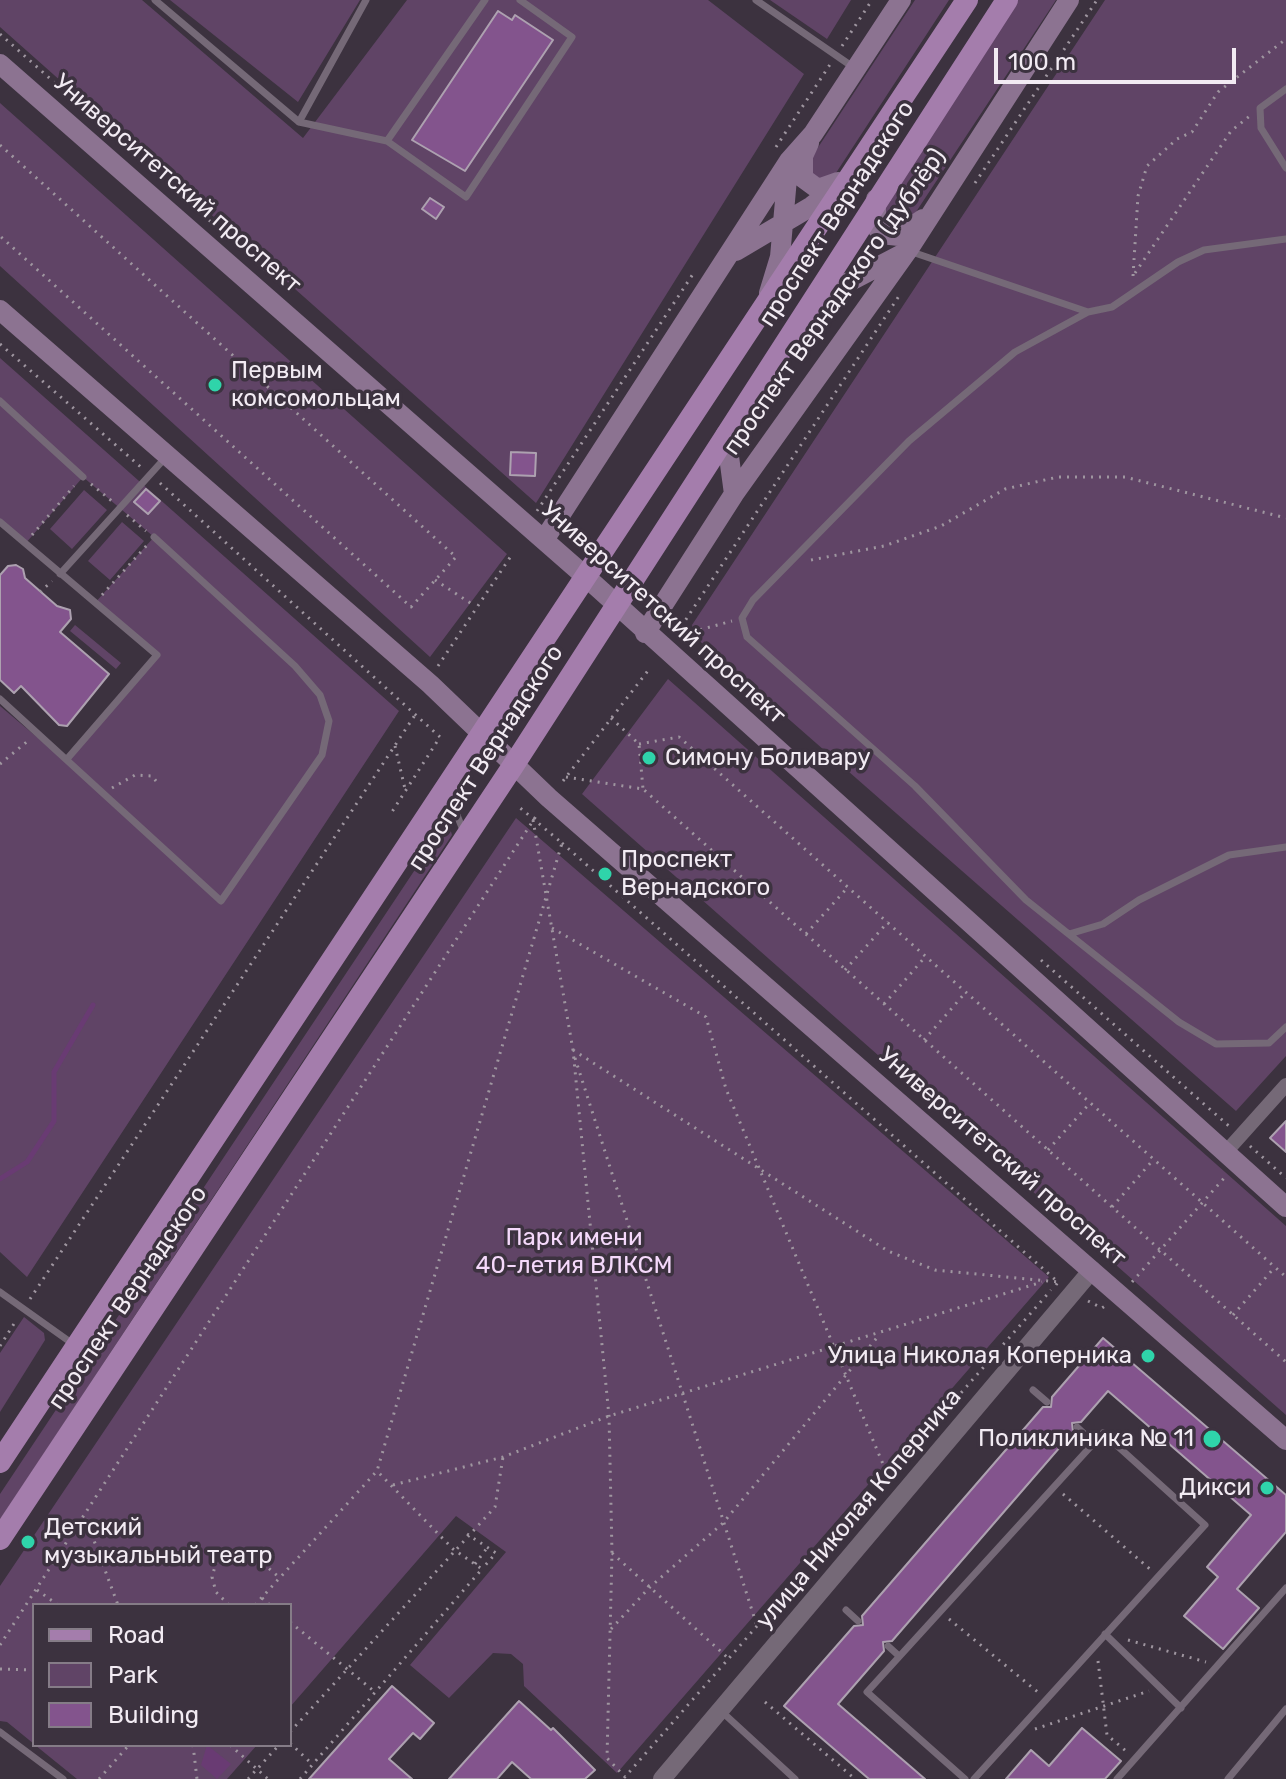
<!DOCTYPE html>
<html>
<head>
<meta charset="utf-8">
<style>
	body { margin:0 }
	#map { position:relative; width:1286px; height:1779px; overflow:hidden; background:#3c323f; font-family:Rubik,sans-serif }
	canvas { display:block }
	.legend { position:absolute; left:32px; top:1603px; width:260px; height:144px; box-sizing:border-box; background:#3c323f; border:2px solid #857c87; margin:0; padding:10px 14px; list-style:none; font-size:24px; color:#f2ebf3 }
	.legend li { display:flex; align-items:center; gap:16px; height:40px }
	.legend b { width:40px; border:2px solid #857c87 }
	.scale { position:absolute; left:994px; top:48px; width:242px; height:36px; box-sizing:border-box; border:4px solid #f2ebf3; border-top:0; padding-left:10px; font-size:24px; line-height:28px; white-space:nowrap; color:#f2ebf3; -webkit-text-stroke:6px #3c323f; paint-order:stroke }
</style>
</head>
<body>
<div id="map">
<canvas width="1286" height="1779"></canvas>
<ul class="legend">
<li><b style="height:10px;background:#a47dac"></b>Road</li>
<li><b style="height:22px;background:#604466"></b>Park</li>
<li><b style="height:22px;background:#83548d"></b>Building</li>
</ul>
<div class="scale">100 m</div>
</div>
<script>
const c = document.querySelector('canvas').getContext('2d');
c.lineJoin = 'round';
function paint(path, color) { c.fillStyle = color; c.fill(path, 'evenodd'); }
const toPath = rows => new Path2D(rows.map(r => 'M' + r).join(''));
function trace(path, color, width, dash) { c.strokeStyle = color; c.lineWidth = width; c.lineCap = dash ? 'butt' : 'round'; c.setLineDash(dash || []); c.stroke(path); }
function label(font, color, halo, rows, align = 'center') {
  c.font = font + ' Rubik,sans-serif'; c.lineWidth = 7; c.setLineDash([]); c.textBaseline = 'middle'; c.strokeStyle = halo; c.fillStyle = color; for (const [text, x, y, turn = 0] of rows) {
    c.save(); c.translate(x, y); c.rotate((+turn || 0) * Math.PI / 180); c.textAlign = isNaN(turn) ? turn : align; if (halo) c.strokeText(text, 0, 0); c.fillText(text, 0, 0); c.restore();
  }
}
paint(toPath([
	[0,0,142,0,303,138,407,0,708,0,804,74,536,503,0,27],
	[170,0,360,0,298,102],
	[770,0,851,0,827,39],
	[915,0,949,0,834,176,825,181,811,174,810,161,815,152],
	[1018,0,1056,0,908,224,903,228,886,227,883,203],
	[1105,0,1286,0,1286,1056,1236,1111,695,637,692,625],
	[0,103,507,554,430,657,0,266],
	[0,358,399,711,27,1277,0,1252,0,706,64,760,156,656,94,604,154,537,83,477,25,544,0,522],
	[84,490,107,510,72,549,50,529],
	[122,522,144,541,110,580,88,561],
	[75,625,121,663,116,669,70,631],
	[668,679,1286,1226,1286,1415,582,794],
	[516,818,1049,1277,617,1773,524,1686,523,1664,511,1654,493,1653,449,1698,410,1665,506,1552,456,1516,290,1707,290,1605,34,1605,34,1744,7,1722,0,1721,0,1586],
	[444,826,450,828,452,835,0,1520,0,1494],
	[24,1317,44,1333,45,1340,0,1412,0,1353],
	[35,1745,257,1745,227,1779,77,1779]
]), '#604466');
paint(toPath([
	[207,1745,231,1764,217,1779,201,1765]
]), '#693b73');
trace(toPath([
	[0,1179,27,1162,54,1121,54,1072,93,1005]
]), '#693b73', 5);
const building = toPath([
	[498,11,512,20,515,15,553,40,465,171,412,140,498,11],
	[430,198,444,207,436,219,422,209,430,198],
	[511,452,536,453,535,476,510,475,511,452],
	[146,489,160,501,148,514,134,502,146,489],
	[16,565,23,569,25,578,57,606,70,610,71,619,60,632,109,674,67,726,59,725,21,686,14,693,0,680,0,575,8,566,16,565],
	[1286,1121,1286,1152,1270,1138,1286,1121],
	[1103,1338,1286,1495,1286,1532,1237,1589,1259,1608,1223,1649,1184,1616,1218,1577,1207,1567,1251,1515,1108,1391,1081,1422,1072,1423,1073,1432,892,1641,883,1642,884,1651,838,1704,925,1779,869,1779,784,1706,854,1626,863,1625,862,1616,1043,1407,1051,1407,1052,1397,1103,1338],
	[392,1686,434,1723,420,1739,413,1733,389,1759,412,1779,309,1779,392,1686],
	[519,1701,551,1730,553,1728,595,1770,585,1779,531,1779,512,1762,497,1779,449,1779,519,1701],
	[1082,1728,1121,1761,1105,1779,1006,1779,1031,1750,1049,1766,1082,1728]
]);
paint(building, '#83548d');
trace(building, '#ada1b0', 2);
trace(toPath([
	[0,34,284,287],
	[842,46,872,0],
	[0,145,456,557,411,607,0,236],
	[776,147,831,63],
	[975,183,1097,0],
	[1135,273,1231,131,1251,115],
	[1133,276,1138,196,1147,166,1177,139,1192,132,1218,92,1286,39],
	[0,344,142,468],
	[160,483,440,737,390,815],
	[91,484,113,502],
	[537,511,693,274],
	[127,515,146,531],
	[32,535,74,486],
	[811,560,884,546,941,526,1005,489,1058,477,1125,477,1286,518],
	[435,580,475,606],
	[40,592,52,581],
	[102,595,148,544],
	[677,633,899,296],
	[677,636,732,621],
	[438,666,511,556],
	[611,718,639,744,643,789],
	[639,744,679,737,1286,1277],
	[395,746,405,789],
	[0,764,29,740],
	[566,777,643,789,1286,1362],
	[563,781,650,668],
	[112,788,135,775,152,776,156,781],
	[533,820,573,1050,609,1416,612,1553,607,1758,625,1777,1051,1290],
	[562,843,1058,1282,1056,1285],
	[552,928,706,1017,726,1089,888,1476],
	[806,934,848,887],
	[1041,960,1230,1127],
	[845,970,888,922],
	[884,1004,926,956],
	[924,1040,966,992],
	[573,1050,888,1251,935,1270,1058,1282],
	[575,1058,757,1626],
	[1250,1146,1286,1178],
	[1048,1150,1090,1103],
	[1112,1207,1154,1159],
	[1132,1282,1225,1177],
	[30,1299,415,715],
	[1088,1301,1102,1308,1105,1306],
	[1233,1315,1275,1267],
	[0,1346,17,1319],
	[393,1485,503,1457,609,1416,1042,1282],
	[1063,1494,1151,1570],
	[86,1519,118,1605],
	[467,1534,496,1553,482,1569],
	[612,1553,728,1658],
	[475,1564,487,1548],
	[37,1590,58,1605],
	[262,1598,270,1605],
	[229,1605,216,1592,212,1577,216,1563,228,1552,250,1552,280,1578],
	[255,1605,377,1471,562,843,519,807],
	[949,1619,1039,1693],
	[290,1622,375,1692],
	[611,1629,650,1587,723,1523,880,1334],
	[1128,1640,1206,1662],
	[0,1645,538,813],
	[1098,1661,1107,1735,1126,1751],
	[0,1669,34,1670],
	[765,1702,855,1779],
	[1035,1729,1149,1691],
	[290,1732,495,1507,503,1457],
	[290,1743,312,1764],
	[193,1745,197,1779],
	[230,1745,268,1779],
	[99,1779,129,1745],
	[248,1779,279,1745],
	[300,1779,482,1569,453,1549,377,1471]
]), '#9f96a0', 3, [2, 6]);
trace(toPath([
	[155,0,299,122,366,0],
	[756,0,853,67],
	[1286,89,1260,108,1261,128,1286,168],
	[299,122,387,141,485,0],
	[387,141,466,197,572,37,520,0],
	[1286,239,1204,250,1178,262,1112,307,1088,312,1015,352,909,441,753,600,742,618,747,637,915,786,1026,900,1179,1022,1216,1044,1269,1043,1286,1027],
	[912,252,1088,312],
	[0,401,83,477],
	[0,522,157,655,67,759],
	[60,574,166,457],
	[0,699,221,901,322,755,329,721,320,695,295,666,154,537],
	[436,812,442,810,457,815,463,830],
	[1069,934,1103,924,1139,900,1229,855,1286,847],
	[0,1292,73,1344],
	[1033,1390,1047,1402],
	[1077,1427,1094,1443],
	[846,1610,858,1621],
	[1105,1634,1181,1708],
	[888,1646,899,1656],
	[720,1710,795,1779],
	[0,1732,63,1779],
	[965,1779,867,1692,1103,1433,1205,1525,974,1779],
	[1117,1779,1286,1588],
	[1228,1779,1286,1709]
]), '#756977', 7);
trace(toPath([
	[1225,1153,1286,1085]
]), '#756977', 14);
trace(toPath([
	[662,1779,1092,1270]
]), '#756977', 18);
trace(toPath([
	[0,64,586,577,1286,1207],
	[809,143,803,156,803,178,818,189,838,182],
	[876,199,876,226,881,234,899,236,923,219],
	[736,251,812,206,843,182],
	[769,293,780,257,788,167],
	[0,310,430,684,549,798,1286,1440],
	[810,313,843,285,904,253],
	[726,434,734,494],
	[544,540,789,161,813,134,901,0],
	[645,633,734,494,908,250,1069,0]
]), '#8c7391', 20);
trace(toPath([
	[0,1462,967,0],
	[0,1539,513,766,1007,0]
]), '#a47dac', 22);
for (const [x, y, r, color] of [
	[215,385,8,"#2fd4aa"],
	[649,758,8,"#2fd4aa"],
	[605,874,8,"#2fd4aa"],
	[1148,1356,8,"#2fd4aa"],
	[1212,1439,10,"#2fd4aa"],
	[1267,1488,8,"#2fd4aa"],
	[28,1542,8,"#2fd4aa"]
]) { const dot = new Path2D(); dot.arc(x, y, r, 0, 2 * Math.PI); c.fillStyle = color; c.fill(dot); trace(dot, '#3c323f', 3); }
label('24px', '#f2ebf3', '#3c323f', [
	["Университетский проспект",177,184,41],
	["проспект Вернадского",837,214,-57],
	["проспект Вернадского (дублёр)",835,302,-55],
	["Университетский проспект",663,613,42],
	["проспект Вернадского",486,758,-57],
	["Университетский проспект",1002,1157,41],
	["проспект Вернадского",128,1298,-56],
	["улица Николая Коперника",859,1509,-50]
]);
label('24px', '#f2ebf3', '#3c323f', [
	["Первым",231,371],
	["комсомольцам",231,399],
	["Симону Боливару",665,758],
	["Проспект",621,860],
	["Вернадского",621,888],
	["Улица Николая Коперника",1132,1356,"right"],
	["Поликлиника № 11",1194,1439,"right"],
	["Дикси",1251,1488,"right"],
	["Детский",44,1528],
	["музыкальный театр",44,1556]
], 'left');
label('24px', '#f5d9fb', '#3c323f', [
	["Парк имени",574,1238],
	["40-летия ВЛКСМ",574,1266]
]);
</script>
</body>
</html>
